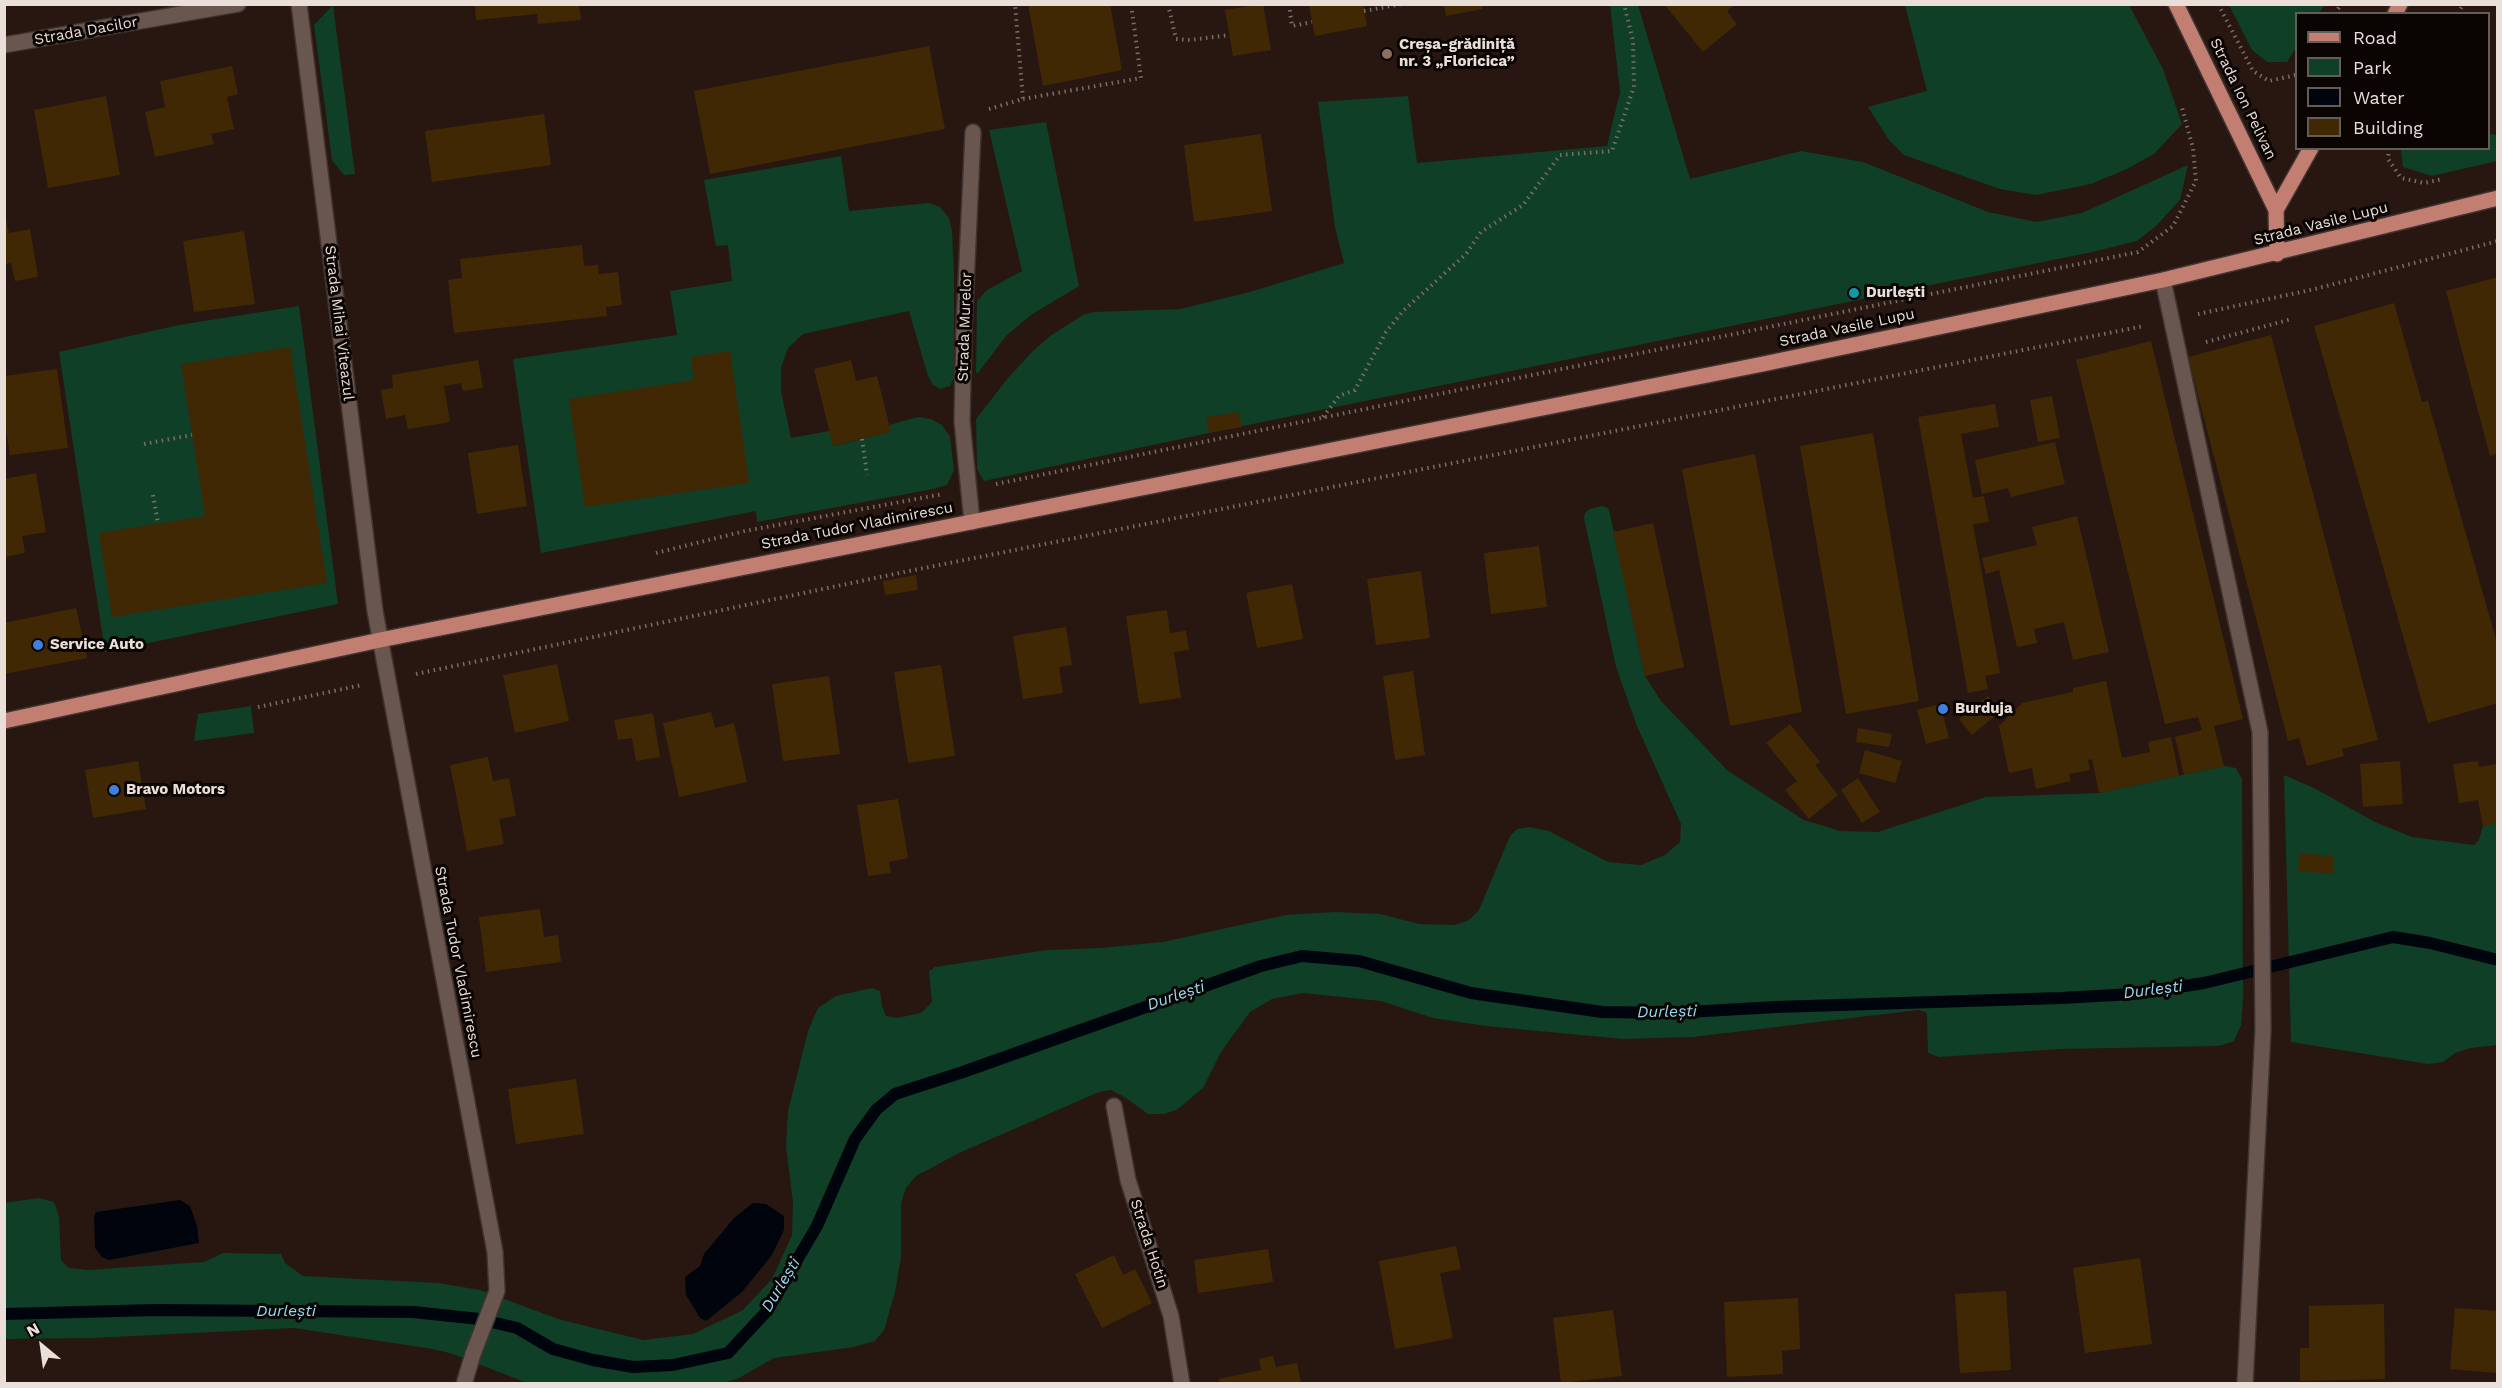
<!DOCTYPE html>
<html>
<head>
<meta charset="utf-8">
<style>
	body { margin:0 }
	#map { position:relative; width:2502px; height:1388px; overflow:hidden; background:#271710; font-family:"Work Sans",sans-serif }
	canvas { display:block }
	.frame { position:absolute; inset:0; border:6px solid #eaded9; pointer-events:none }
	.legend { position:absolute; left:2295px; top:12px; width:195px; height:138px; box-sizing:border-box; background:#0a0503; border:2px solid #645c59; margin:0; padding:8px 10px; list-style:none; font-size:18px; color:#eaded9 }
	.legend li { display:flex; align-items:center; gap:12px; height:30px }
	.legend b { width:30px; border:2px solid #645c59 }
	.north { position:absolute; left:12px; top:1316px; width:60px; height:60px; -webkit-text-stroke:4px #0a0503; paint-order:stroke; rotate:331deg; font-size:16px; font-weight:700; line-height:24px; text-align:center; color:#eaded9 }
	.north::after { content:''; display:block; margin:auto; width:21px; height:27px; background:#eaded9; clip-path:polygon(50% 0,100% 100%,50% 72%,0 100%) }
</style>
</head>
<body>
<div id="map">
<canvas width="2502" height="1388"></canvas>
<div class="frame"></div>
<ul class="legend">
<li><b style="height:8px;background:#c27e70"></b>Road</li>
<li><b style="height:16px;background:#0f3f27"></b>Park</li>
<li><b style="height:16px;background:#00050d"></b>Water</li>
<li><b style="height:16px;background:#412805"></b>Building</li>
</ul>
<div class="north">N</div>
</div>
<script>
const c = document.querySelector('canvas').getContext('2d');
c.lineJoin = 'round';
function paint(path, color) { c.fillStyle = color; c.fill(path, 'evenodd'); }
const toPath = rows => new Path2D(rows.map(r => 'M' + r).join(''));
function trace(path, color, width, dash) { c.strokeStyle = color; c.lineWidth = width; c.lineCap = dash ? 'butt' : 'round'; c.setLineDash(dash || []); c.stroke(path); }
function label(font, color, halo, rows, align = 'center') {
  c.font = font + ' "Work Sans",sans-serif'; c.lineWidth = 6; c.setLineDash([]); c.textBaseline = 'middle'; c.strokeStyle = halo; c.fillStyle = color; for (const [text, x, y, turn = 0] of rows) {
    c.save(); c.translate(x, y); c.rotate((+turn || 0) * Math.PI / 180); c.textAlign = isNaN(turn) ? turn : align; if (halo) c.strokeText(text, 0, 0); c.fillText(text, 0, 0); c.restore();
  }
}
paint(toPath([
	[333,5,355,174,344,175,332,160,314,25],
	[1610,5,1638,5,1690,179,1801,151,1863,162,1988,212,2037,222,2082,213,2188,165,2180,200,2156,226,2137,241,2092,252,1209,433,984,481,977,469,976,419,1008,378,1033,351,1050,336,1083,315,1093,312,1180,309,1250,292,1344,263,1335,227,1318,102,1408,96,1417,163,1607,146,1620,92],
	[1905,5,2129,5,2163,69,2182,124,2154,154,2127,169,2091,184,2036,195,2000,189,1904,155,1889,140,1868,107,1927,91],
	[2229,5,2325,5,2319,13,2296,14,2296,48,2287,62,2267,62,2252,50],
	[1046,122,1079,286,1031,315,1006,336,978,373,976,373,977,301,987,290,1022,271,989,130],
	[2489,134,2497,135,2497,161,2432,176,2403,167,2401,149,2488,148],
	[841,156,849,211,929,203,940,207,949,218,952,231,954,275,954,378,950,386,940,389,933,385,928,376,909,311,803,334,788,348,781,368,781,391,791,438,829,431,834,446,890,432,889,425,918,417,931,419,942,425,950,437,954,470,947,485,933,489,757,522,756,511,541,553,513,359,677,335,670,291,732,281,728,245,716,246,704,180],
	[299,306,338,604,105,652,59,352,179,325],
	[1602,506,1608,508,1610,514,1645,676,1661,701,1728,771,1804,820,1840,831,1878,832,1986,797,2099,793,2224,766,2236,768,2242,779,2243,1000,2241,1025,2234,1041,2219,1046,2060,1049,1939,1057,1928,1053,1927,1016,1926,1012,1918,1010,1693,1037,1623,1039,1486,1026,1433,1018,1381,1001,1303,993,1272,999,1250,1012,1221,1052,1203,1088,1178,1109,1164,1114,1148,1114,1126,1098,1111,1090,1099,1092,959,1153,916,1176,906,1188,901,1203,901,1257,895,1292,884,1330,875,1341,854,1347,774,1358,737,1379,722,1383,527,1383,453,1354,433,1349,294,1328,93,1338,5,1339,4,1203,39,1198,54,1202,59,1217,61,1260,69,1268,88,1270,204,1262,223,1253,281,1254,285,1263,303,1276,438,1283,480,1290,558,1319,643,1340,693,1334,743,1310,772,1279,792,1235,793,1202,786,1147,788,1111,808,1031,818,1008,836,996,872,988,880,991,882,1006,886,1016,897,1018,921,1013,932,1002,929,971,935,967,1047,950,1100,948,1163,942,1286,915,1335,912,1380,914,1419,924,1455,925,1469,920,1479,910,1510,836,1517,829,1529,827,1549,831,1608,862,1641,865,1665,855,1680,842,1681,824,1637,726,1616,667,1584,518,1585,513,1590,509],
	[251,706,254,733,194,741,198,714],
	[2284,775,2314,788,2375,822,2412,837,2474,845,2479,840,2483,826,2497,823,2497,1045,2471,1048,2455,1053,2443,1062,2428,1064,2291,1042]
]), '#0f3f27');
paint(toPath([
	[180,1200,190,1206,197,1226,199,1243,109,1260,102,1257,95,1248,94,1218,96,1212],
	[753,1203,766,1204,784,1216,784,1230,772,1255,742,1292,706,1321,700,1318,686,1295,685,1277,700,1266,704,1254,734,1218]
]), '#00050d');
trace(toPath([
	[4,1314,156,1310,413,1312,479,1319,517,1328,553,1349,593,1360,633,1367,673,1365,728,1353,767,1311,817,1226,855,1139,876,1110,895,1094,963,1072,1261,966,1302,956,1359,961,1471,993,1602,1012,1670,1013,1776,1007,2061,998,2133,994,2204,983,2393,937,2430,943,2498,960]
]), '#00050d', 12);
paint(toPath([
	[475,4,579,4,581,20,538,24,537,14,476,20],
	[1028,4,1110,4,1122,70,1043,86],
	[1263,4,1271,50,1233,56,1225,10],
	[1363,4,1367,26,1315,36,1309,5],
	[1444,4,1481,4,1482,9,1446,16],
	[1664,4,1735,4,1727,11,1737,24,1703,52],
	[929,46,945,129,710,174,694,91],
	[232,66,238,94,227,97,234,129,211,134,214,144,155,157,145,112,165,107,160,81],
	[106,96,120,175,48,188,34,110],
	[544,114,551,165,432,182,425,131],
	[1261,134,1272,211,1194,222,1184,145],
	[4,210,9,233,30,229,38,277,15,281,11,263,4,264],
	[244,231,255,304,194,312,183,241],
	[582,245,584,266,598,265,599,274,618,272,622,305,606,307,607,316,454,333,448,280,462,278,460,259],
	[2498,277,2498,453,2490,456,2446,291],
	[2394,303,2422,402,2428,401,2498,646,2498,703,2428,723,2314,326],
	[2271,335,2378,740,2342,749,2344,756,2307,766,2299,738,2288,741,2188,357],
	[2151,341,2243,719,2214,726,2224,766,2184,775,2175,737,2202,730,2198,717,2165,724,2076,360],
	[290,347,327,583,112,617,99,533,205,516,181,364],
	[730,351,749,483,585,507,569,399,694,380,691,357],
	[478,360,483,388,463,391,461,383,444,386,450,422,408,429,405,415,386,419,381,390,393,388,392,375],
	[851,360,856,381,877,376,891,432,833,446,814,369],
	[57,369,68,448,10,455,4,417,4,376],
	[2052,396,2060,438,2038,442,2030,400],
	[1995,404,1999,427,1961,434,1973,498,1984,496,1989,522,1973,524,2000,673,1985,676,1988,689,1968,693,1918,417],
	[1239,412,1242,427,1209,433,1206,417],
	[1873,433,1919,701,1846,714,1800,446],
	[2055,442,2065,484,2011,497,2008,488,1982,494,1975,460],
	[518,445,527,506,477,514,468,453],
	[1755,454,1802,712,1730,726,1682,469],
	[36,473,46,532,22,536,25,553,4,557,4,479],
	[2077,516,2109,652,2073,660,2064,622,2034,629,2037,643,2017,647,1999,570,1986,574,1982,558,2037,545,2032,527],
	[1653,523,1684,667,1645,676,1613,532],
	[1539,546,1547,607,1491,614,1484,553],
	[1421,571,1430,638,1376,645,1367,579],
	[916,575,918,590,885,595,883,581],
	[1292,584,1303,639,1257,648,1246,593],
	[76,608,87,658,4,674,4,623],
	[1167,610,1170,633,1186,631,1189,650,1174,652,1181,698,1139,704,1126,616],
	[1066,627,1072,665,1059,667,1063,693,1023,699,1013,636],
	[557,664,569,721,515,733,503,675],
	[941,665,955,756,908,763,894,672],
	[1413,671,1425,755,1395,760,1383,676],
	[829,676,840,754,783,761,772,684],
	[2106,681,2122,758,2150,752,2148,742,2171,737,2179,776,2099,793,2092,759,2088,760,2090,770,2069,774,2071,781,2036,789,2032,768,2009,773,1999,726,2022,703,2073,692,2073,688],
	[1988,696,2001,711,1972,735,1959,719],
	[1940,704,1949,738,1926,744,1917,710],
	[711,712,715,728,734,723,747,782,679,797,663,723],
	[653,713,660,757,636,761,632,738,618,740,614,720],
	[1790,724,1820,762,1815,765,1838,795,1809,819,1785,790,1797,781,1766,743],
	[1858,728,1892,734,1889,747,1856,742],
	[1865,750,1902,761,1895,783,1859,773],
	[488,757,493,781,509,778,516,816,499,819,504,844,467,851,450,765],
	[138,761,146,809,93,818,85,770],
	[2400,761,2403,804,2363,807,2360,764],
	[2478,761,2479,767,2497,764,2498,769,2498,823,2483,826,2478,800,2459,803,2453,764],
	[1858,778,1880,812,1862,823,1841,790],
	[898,799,908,858,889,862,891,873,868,876,857,805],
	[2299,853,2334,856,2333,874,2298,871],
	[540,909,544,937,558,935,561,962,486,972,479,917],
	[576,1079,584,1134,516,1144,508,1089],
	[1456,1246,1461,1269,1440,1273,1453,1338,1395,1349,1379,1261],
	[1268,1249,1273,1282,1198,1293,1194,1260],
	[1114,1255,1123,1275,1135,1269,1152,1303,1102,1328,1075,1274],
	[2140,1258,2152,1344,2085,1353,2073,1268],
	[2006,1291,2011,1370,1960,1373,1955,1294],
	[1798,1298,1800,1349,1782,1351,1783,1374,1727,1377,1724,1302],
	[2384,1304,2385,1379,2300,1381,2300,1348,2309,1348,2309,1306],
	[2455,1308,2498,1311,2498,1373,2450,1369],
	[1613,1310,1622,1376,1561,1383,1553,1318],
	[1273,1356,1276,1367,1297,1363,1301,1383,1220,1383,1219,1379,1261,1370,1259,1359]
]), '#412805');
const minor = toPath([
	[299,4,375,611,495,1252,497,1291,473,1354,464,1384],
	[4,45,238,4],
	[2163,280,2260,732,2263,1030,2245,1384],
	[972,522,962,421,964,328,973,132],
	[1114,1106,1128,1180,1171,1316,1182,1384]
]);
const major = toPath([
	[2176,4,2276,210],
	[2395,14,2400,4],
	[2277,254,2276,210,2311,148],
	[4,721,380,640,1763,364,2163,280,2498,198]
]);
trace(minor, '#3f3331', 18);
trace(major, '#3f3331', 18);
trace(toPath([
	[1168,4,1176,39,1190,40,1229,35],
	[1289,4,1292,26,1312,22],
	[2218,4,2253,71,2269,81,2296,75],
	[1364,11,1402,4],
	[2335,14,2341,4],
	[2458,14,2463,4],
	[1023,99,1141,78,1132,11],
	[989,109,1023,99,1015,4],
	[2389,148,2388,159,2401,178,2424,183,2443,179],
	[2198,314,2315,289,2498,241],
	[2206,342,2292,319],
	[1323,417,1339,396,1355,390,1386,332,1403,311,1466,254,1481,232,1523,205,1560,155,1612,151,1634,87,1633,41,1624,4],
	[862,439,867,475],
	[144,444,192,435],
	[996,484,2138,252,2173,226,2196,181,2193,148,2182,108],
	[153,495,158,523],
	[656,553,745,531,943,494],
	[416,674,909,571,2144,326],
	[258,707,362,685]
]), '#7b6d67', 4, [1.5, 4.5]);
trace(minor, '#69564e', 15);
trace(major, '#c27e70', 15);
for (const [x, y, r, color] of [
	[1387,54,6,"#8d6e63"],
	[1854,293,6,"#0f9aa8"],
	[38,645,6,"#3f7fe0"],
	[1943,709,6,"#3f7fe0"],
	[114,790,6,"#3f7fe0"]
]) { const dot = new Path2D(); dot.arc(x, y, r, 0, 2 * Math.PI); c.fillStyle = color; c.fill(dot); trace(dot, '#0a0503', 2); }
label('15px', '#eaded9', '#0a0503', [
	["Strada Dacilor",86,31,-10],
	["Strada Ion Pelivan",2243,99,64],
	["Strada Vasile Lupu",2321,224,-14],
	["Strada Mihai Viteazul",339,323,83],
	["Strada Murelor",965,327,-88],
	["Strada Vasile Lupu",1847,328,-12],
	["Strada Tudor Vladimirescu",857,526,-11],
	["Strada Tudor Vladimirescu",458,962,79],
	["Strada Hotin",1149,1244,72]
]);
label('bold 15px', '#eaded9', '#0a0503', [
	["Creșa-grădiniță",1399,45],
	["nr. 3 „Floricica”",1399,62],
	["Durlești",1866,293],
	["Service Auto",50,645],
	["Burduja",1955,709],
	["Bravo Motors",126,790]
], 'left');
label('italic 16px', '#96dbf5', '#0a0503', [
	["Durlești",2153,990,-7],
	["Durlești",1176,996,-19],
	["Durlești",1667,1012,-1],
	["Durlești",781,1285,-59],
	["Durlești",286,1311]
]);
</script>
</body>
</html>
